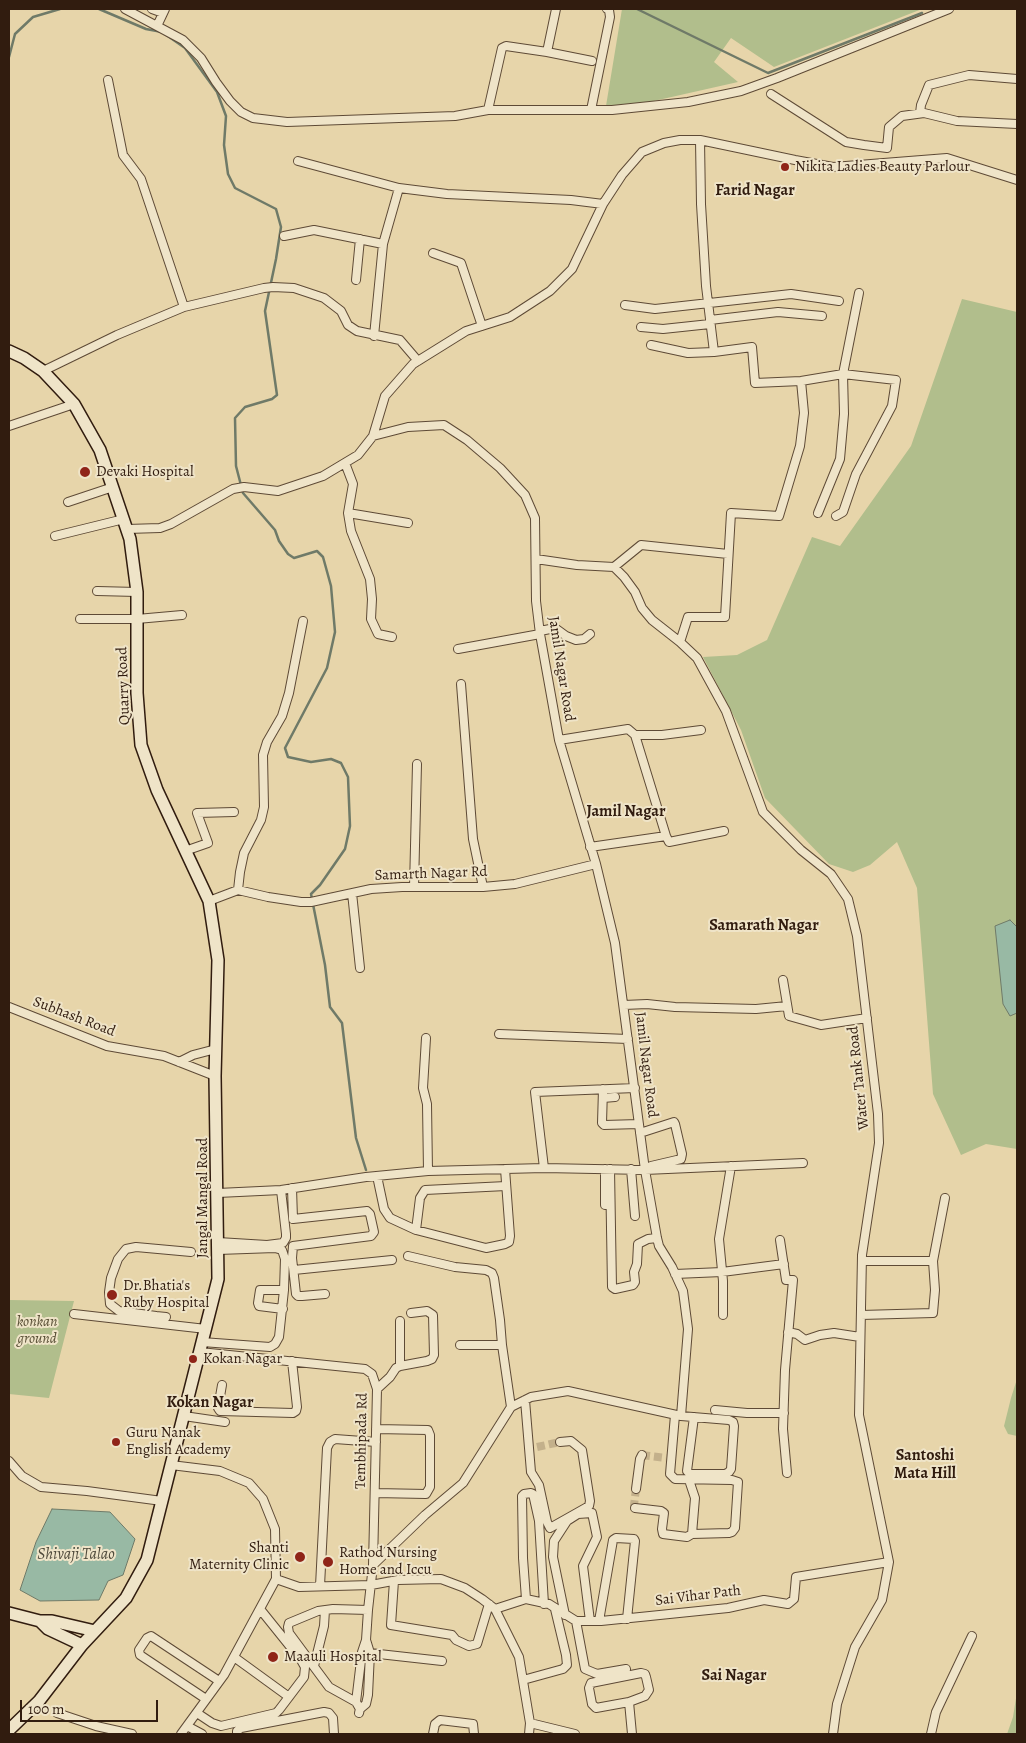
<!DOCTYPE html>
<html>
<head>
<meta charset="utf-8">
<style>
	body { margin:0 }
	#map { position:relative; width:1026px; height:1743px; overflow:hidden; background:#e7d5aa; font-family:Alegreya,serif }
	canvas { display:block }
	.frame { position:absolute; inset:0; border:10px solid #311c0f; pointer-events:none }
	.scale { position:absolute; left:20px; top:1700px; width:138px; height:22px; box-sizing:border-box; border:2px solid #311c0f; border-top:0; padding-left:6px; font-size:15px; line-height:18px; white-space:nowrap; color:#311c0f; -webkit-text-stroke:4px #efe4c8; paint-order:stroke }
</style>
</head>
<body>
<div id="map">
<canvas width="1026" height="1743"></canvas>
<div class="frame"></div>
<div class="scale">100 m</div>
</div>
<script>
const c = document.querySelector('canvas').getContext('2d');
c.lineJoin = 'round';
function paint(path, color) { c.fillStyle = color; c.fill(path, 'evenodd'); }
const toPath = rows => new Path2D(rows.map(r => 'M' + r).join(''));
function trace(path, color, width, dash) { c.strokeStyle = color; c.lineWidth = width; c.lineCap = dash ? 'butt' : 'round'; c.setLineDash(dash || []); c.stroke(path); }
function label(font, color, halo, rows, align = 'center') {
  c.font = font + ' Alegreya,serif'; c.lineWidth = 4; c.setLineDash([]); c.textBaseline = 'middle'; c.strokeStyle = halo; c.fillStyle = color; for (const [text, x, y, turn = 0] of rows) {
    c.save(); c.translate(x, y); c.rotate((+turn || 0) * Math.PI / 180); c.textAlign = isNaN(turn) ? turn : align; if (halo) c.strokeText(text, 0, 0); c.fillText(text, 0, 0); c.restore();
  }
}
paint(toPath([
	[622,9,922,9,774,67,731,38,714,62,738,82,605,112],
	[962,299,1017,312,1017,1149,986,1144,961,1155,933,1094,917,888,897,842,870,865,853,872,829,864,765,798,741,730,703,657,737,655,767,640,812,537,840,546,911,446],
	[9,1300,74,1301,49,1398,9,1394],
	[1017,1379,1017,1436,1008,1434,1004,1426,1011,1398],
	[1017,1692,1017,1734,1007,1734,1013,1717]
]), '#b1be8c');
const water = toPath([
	[1010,920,1017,927,1017,1013,1010,1016,1003,1004,995,926,1010,920],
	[52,1509,110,1512,135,1539,123,1575,108,1581,99,1600,40,1601,20,1590,36,1542,52,1509]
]);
paint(water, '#98b9a4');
trace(water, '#6f7a68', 1);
trace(toPath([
	[99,9,146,29,162,32,185,48,217,92,226,116,224,145,228,174,235,188,276,209,281,227,276,259,265,311,277,395,272,399,245,407,235,418,236,466,243,493,275,530,279,541,288,554,294,558,317,551,323,557,331,586,335,632,327,668,285,748,288,757,311,762,331,759,341,763,348,777,350,826,345,849,320,885,311,894,325,965,330,1007,342,1023,356,1138,366,1170],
	[637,9,768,73,922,13],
	[9,57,15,34,33,17,60,9]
]), '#6f7a68', 2.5);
trace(toPath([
	[537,1447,560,1442],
	[642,1455,666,1458],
	[635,1508,634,1505,636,1489]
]), '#c3b08b', 8, [8, 4]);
const street = toPath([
	[125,9,183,40,201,58,216,82,230,101,241,112,253,118,287,122,455,116,488,110,612,110,688,102,741,91,777,78,949,9],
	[152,9,163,13],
	[157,26,165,9],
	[547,52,556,9],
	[108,80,123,155,141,179,184,307],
	[771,94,846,142,864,145,887,148,889,127,902,116,924,113,957,121,1017,124],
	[488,110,502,48,506,46,547,52,592,61],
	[591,110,610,17,609,10,607,9],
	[920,113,921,105,929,85,969,75,1017,79],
	[700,140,701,204,706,286,714,352,752,347,755,383,801,381,843,374,896,380,892,406,856,474,843,512,836,516],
	[298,161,399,188,447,194,571,200,603,204],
	[284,236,314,230,383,244],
	[433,253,461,263,482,326],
	[356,280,360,239],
	[625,305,655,309,791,294,839,301],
	[710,320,778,312,822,316],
	[641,327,663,329,710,324],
	[374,336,383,244,399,188],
	[651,345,688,353,714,352],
	[43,371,117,335,184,307,264,288,273,287,294,288,324,298,341,311,348,325,357,331,400,340,418,361],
	[9,426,74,404],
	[345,463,353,484,348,513,351,531,370,579,372,599,371,619,378,634,392,637],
	[68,502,113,487],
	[348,513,408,523],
	[818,513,840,459,844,414,843,374,859,293],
	[127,529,160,528,171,524,233,489,244,487,278,491,323,476,358,455,373,436,385,396,413,364,466,331,510,317,550,291,572,269,603,204,622,175,642,152,664,143,680,140,700,140,795,160,833,167,947,158,1017,180],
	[55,536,124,519],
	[536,559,577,565,614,567,624,577,635,592,642,608,652,620,680,642,697,658,726,711,763,812,801,850,831,874,848,899,857,936,878,1114,879,1143,862,1255,859,1415,889,1562,882,1600,855,1647,837,1704,833,1734],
	[614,567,641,545,728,554],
	[97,591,137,592],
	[80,619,137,619,182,615],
	[540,631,555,628,566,636,576,640,584,639,590,634],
	[680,642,688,617,725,617,731,513,779,516,800,446,804,413,801,381],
	[458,649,540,634],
	[461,684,473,839,483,887],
	[635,735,662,735,701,730],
	[559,740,628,729,635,735,666,836],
	[590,847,666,836,669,842,724,831],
	[185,851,208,843,197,813,234,812],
	[414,887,417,764],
	[238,890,240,872,244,853,261,820,264,807,263,755,267,742,282,716,289,693,303,621],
	[352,893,360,968],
	[209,901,238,890,268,897,301,902,311,902,371,889,402,887,483,887,515,884,596,864],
	[783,980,789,1016,821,1025,867,1018],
	[624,1005,647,1004,675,1007,756,1009,787,1006],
	[9,1007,107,1046,164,1056,215,1076],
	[499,1034,628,1039],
	[426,1038,423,1088,427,1104,428,1171],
	[179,1062,193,1055,216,1049],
	[603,1089,602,1123,604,1125,639,1124],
	[603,1098,615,1097],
	[640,1133,674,1122,675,1124,682,1154,681,1159,651,1166],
	[544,1168,535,1092,635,1088],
	[605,1169,605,1205],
	[610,1169,612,1287,615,1289,633,1285,635,1282,634,1272,637,1264,638,1244,648,1239,657,1238],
	[631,1169,635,1216],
	[377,1176,384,1209,390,1218,416,1230,486,1248,505,1244,509,1242,510,1236,505,1169],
	[292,1188,293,1219,367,1211,370,1214,374,1232,371,1236,293,1246,292,1258,296,1294,298,1296,302,1296,325,1294],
	[218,1193,281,1190,366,1177,428,1171,544,1168,645,1170,803,1163],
	[416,1230,420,1198,425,1190,506,1186],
	[780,1240,786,1280,793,1280,785,1370,783,1429,787,1473],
	[218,1242,267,1245,283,1243,286,1238,286,1234,281,1190],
	[408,1256,455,1267,486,1270,492,1273,494,1278,500,1320,502,1345],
	[862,1261,933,1261],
	[294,1270,392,1260],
	[675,1274,722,1272,784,1264],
	[283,1309,259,1306,258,1303,260,1290,284,1290],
	[74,1314,206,1329],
	[723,1315,723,1281,719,1239,731,1166],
	[861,1315,933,1313,935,1290,933,1261,945,1198],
	[156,1316,166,1317],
	[155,1323,156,1316,119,1311,110,1304,109,1292,111,1278,118,1259,126,1249,136,1247,191,1252],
	[788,1332,797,1334,805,1340,820,1335,834,1333,860,1337],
	[202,1342,270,1347,275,1344,279,1337,284,1290,285,1259,282,1250,275,1248,218,1250],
	[460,1345,502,1345,511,1407],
	[200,1352,365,1369,372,1374,377,1389,373,1565],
	[400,1366,427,1361,432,1359,434,1355,433,1315,427,1311,411,1313],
	[222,1385,218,1408,220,1411,293,1413,296,1411,297,1407,292,1361],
	[377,1389,390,1377,396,1368,400,1366,400,1321],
	[525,1400,531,1472,539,1485,547,1522,550,1528,589,1506,590,1501,582,1450,571,1441,560,1442],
	[715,1410,747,1413,784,1413],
	[184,1416,225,1422],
	[681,1416,729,1420,733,1422,734,1426,731,1469,729,1472,725,1474,690,1474,687,1471,694,1417],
	[9,1461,22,1476,41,1487,87,1491,162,1501],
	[171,1465,220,1471,249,1483,263,1499,275,1529,276,1579,224,1675,181,1734],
	[689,1480,695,1498,692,1534],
	[636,1489,640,1459,642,1455],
	[375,1493,426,1494,430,1487,430,1435,428,1430,376,1429],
	[635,1508,661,1511,664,1513,662,1529,663,1534,687,1537,692,1534,729,1533,732,1532,735,1528,738,1482,732,1480,675,1479,670,1474,675,1415],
	[276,1579,299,1587,371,1585,398,1580,441,1579,465,1588,482,1599,495,1609,519,1657,530,1723,529,1734],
	[394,1581,391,1625,452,1635,456,1640,469,1646,477,1644,489,1604],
	[320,1586,327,1448,330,1442,335,1439,376,1442],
	[526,1599,523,1558,522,1496,524,1494,531,1493,533,1494,539,1521,544,1604],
	[495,1609,526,1599,549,1604,576,1621,601,1621,728,1608,764,1600,788,1604,794,1599,796,1577,889,1562],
	[565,1615,553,1557,554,1541,567,1521,578,1514,592,1513,597,1537,583,1566,590,1621],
	[576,1621,585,1669,597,1674,626,1669],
	[599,1621,613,1540,616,1538,634,1539,635,1541,627,1619],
	[370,1653,442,1661],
	[234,1657,289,1697],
	[314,1666,324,1626,325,1610],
	[641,1673,645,1674,646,1677,649,1690,645,1696,629,1702,596,1708,592,1704,589,1688,591,1683,641,1673],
	[523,1680,563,1669,567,1665,566,1655,555,1609],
	[206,1699,140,1655,139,1650,147,1638,151,1636,219,1681],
	[356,1702,329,1687,289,1633,288,1627,289,1623,318,1611,333,1609,368,1610],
	[629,1702,632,1734],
	[360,1709,366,1704,368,1695,370,1653,366,1640],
	[57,1713,96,1726,132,1734],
	[197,1713,212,1723,221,1726,276,1713,279,1710,304,1677,305,1667,301,1660,260,1609],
	[359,1713,360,1709,356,1702,362,1652,366,1640,368,1610,373,1565,425,1515,463,1483,511,1407,531,1397,568,1391,681,1416,688,1329,683,1291,672,1267,659,1246,657,1238,645,1170,615,943,596,864,559,740,540,634,536,601,535,518,525,495,500,468,467,440,444,425,408,427,373,436],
	[530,1723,575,1734],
	[187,1726,202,1734],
	[237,1734,237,1731,241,1728,324,1712,329,1713,333,1718,334,1734],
	[433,1734,435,1724,440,1720,473,1724,474,1734],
	[931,1734,936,1712,972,1636]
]);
const secondary = toPath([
	[9,351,24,358,43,371,74,404,100,450,130,539,137,592,137,693,141,745,157,790,209,901,218,960,215,1076,218,1279,147,1560,126,1598,82,1645,39,1701,9,1730],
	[9,1613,40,1621,48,1629,82,1645],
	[40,1621,52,1621,95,1631]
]);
trace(street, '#5e4a36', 10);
trace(secondary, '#311c0f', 14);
trace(street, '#efe4c8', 8);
trace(secondary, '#efe4c8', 11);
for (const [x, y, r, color] of [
	[785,167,5,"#8f2418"],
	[85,472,6,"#8f2418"],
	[112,1295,6,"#8f2418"],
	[193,1359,5,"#8f2418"],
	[116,1442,5,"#8f2418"],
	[300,1557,6,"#8f2418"],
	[328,1562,6,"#8f2418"],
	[273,1657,6,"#8f2418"]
]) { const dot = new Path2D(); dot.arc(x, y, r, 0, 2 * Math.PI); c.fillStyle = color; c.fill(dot); trace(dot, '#efe4c8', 2); }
label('15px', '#311c0f', '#efe4c8', [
	["Nikita Ladies Beauty Parlour",795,167],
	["Devaki Hospital",96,472],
	["Dr.Bhatia's",123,1286],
	["Ruby Hospital",123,1303],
	["Kokan Nagar",203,1359],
	["Guru Nanak",126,1433],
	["English Academy",126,1450],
	["Shanti",289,1548,"right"],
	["Maternity Clinic",289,1565,"right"],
	["Rathod Nursing",339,1553],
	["Home and Iccu",339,1570],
	["Maauli Hospital",284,1657]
], 'left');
label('15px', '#311c0f', '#efe4c8', [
	["Jamil Nagar Road",561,669,81],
	["Quarry Road",124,686,-92],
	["Samarth Nagar Rd",431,874,-2],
	["Subhash Road",74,1017,21],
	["Jamil Nagar Road",646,1065,83],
	["Water Tank Road",859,1078,-96],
	["Jangal Mangal Road",203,1198,-90],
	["Tembhipada Rd",362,1441,-89],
	["Sai Vihar Path",698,1596,-7]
]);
label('italic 15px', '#574d34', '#efe4c8', [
	["konkan",37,1322],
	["ground",37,1339]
]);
label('bold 16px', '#311c0f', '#efe4c8', [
	["Farid Nagar",755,191],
	["Jamil Nagar",626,812],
	["Samarath Nagar",764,926],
	["Kokan Nagar",210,1403],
	["Santoshi",925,1456],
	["Mata Hill",925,1474],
	["Sai Nagar",734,1676]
]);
label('italic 16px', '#504b3c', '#efe4c8', [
	["Shivaji Talao",76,1555]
]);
</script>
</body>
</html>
